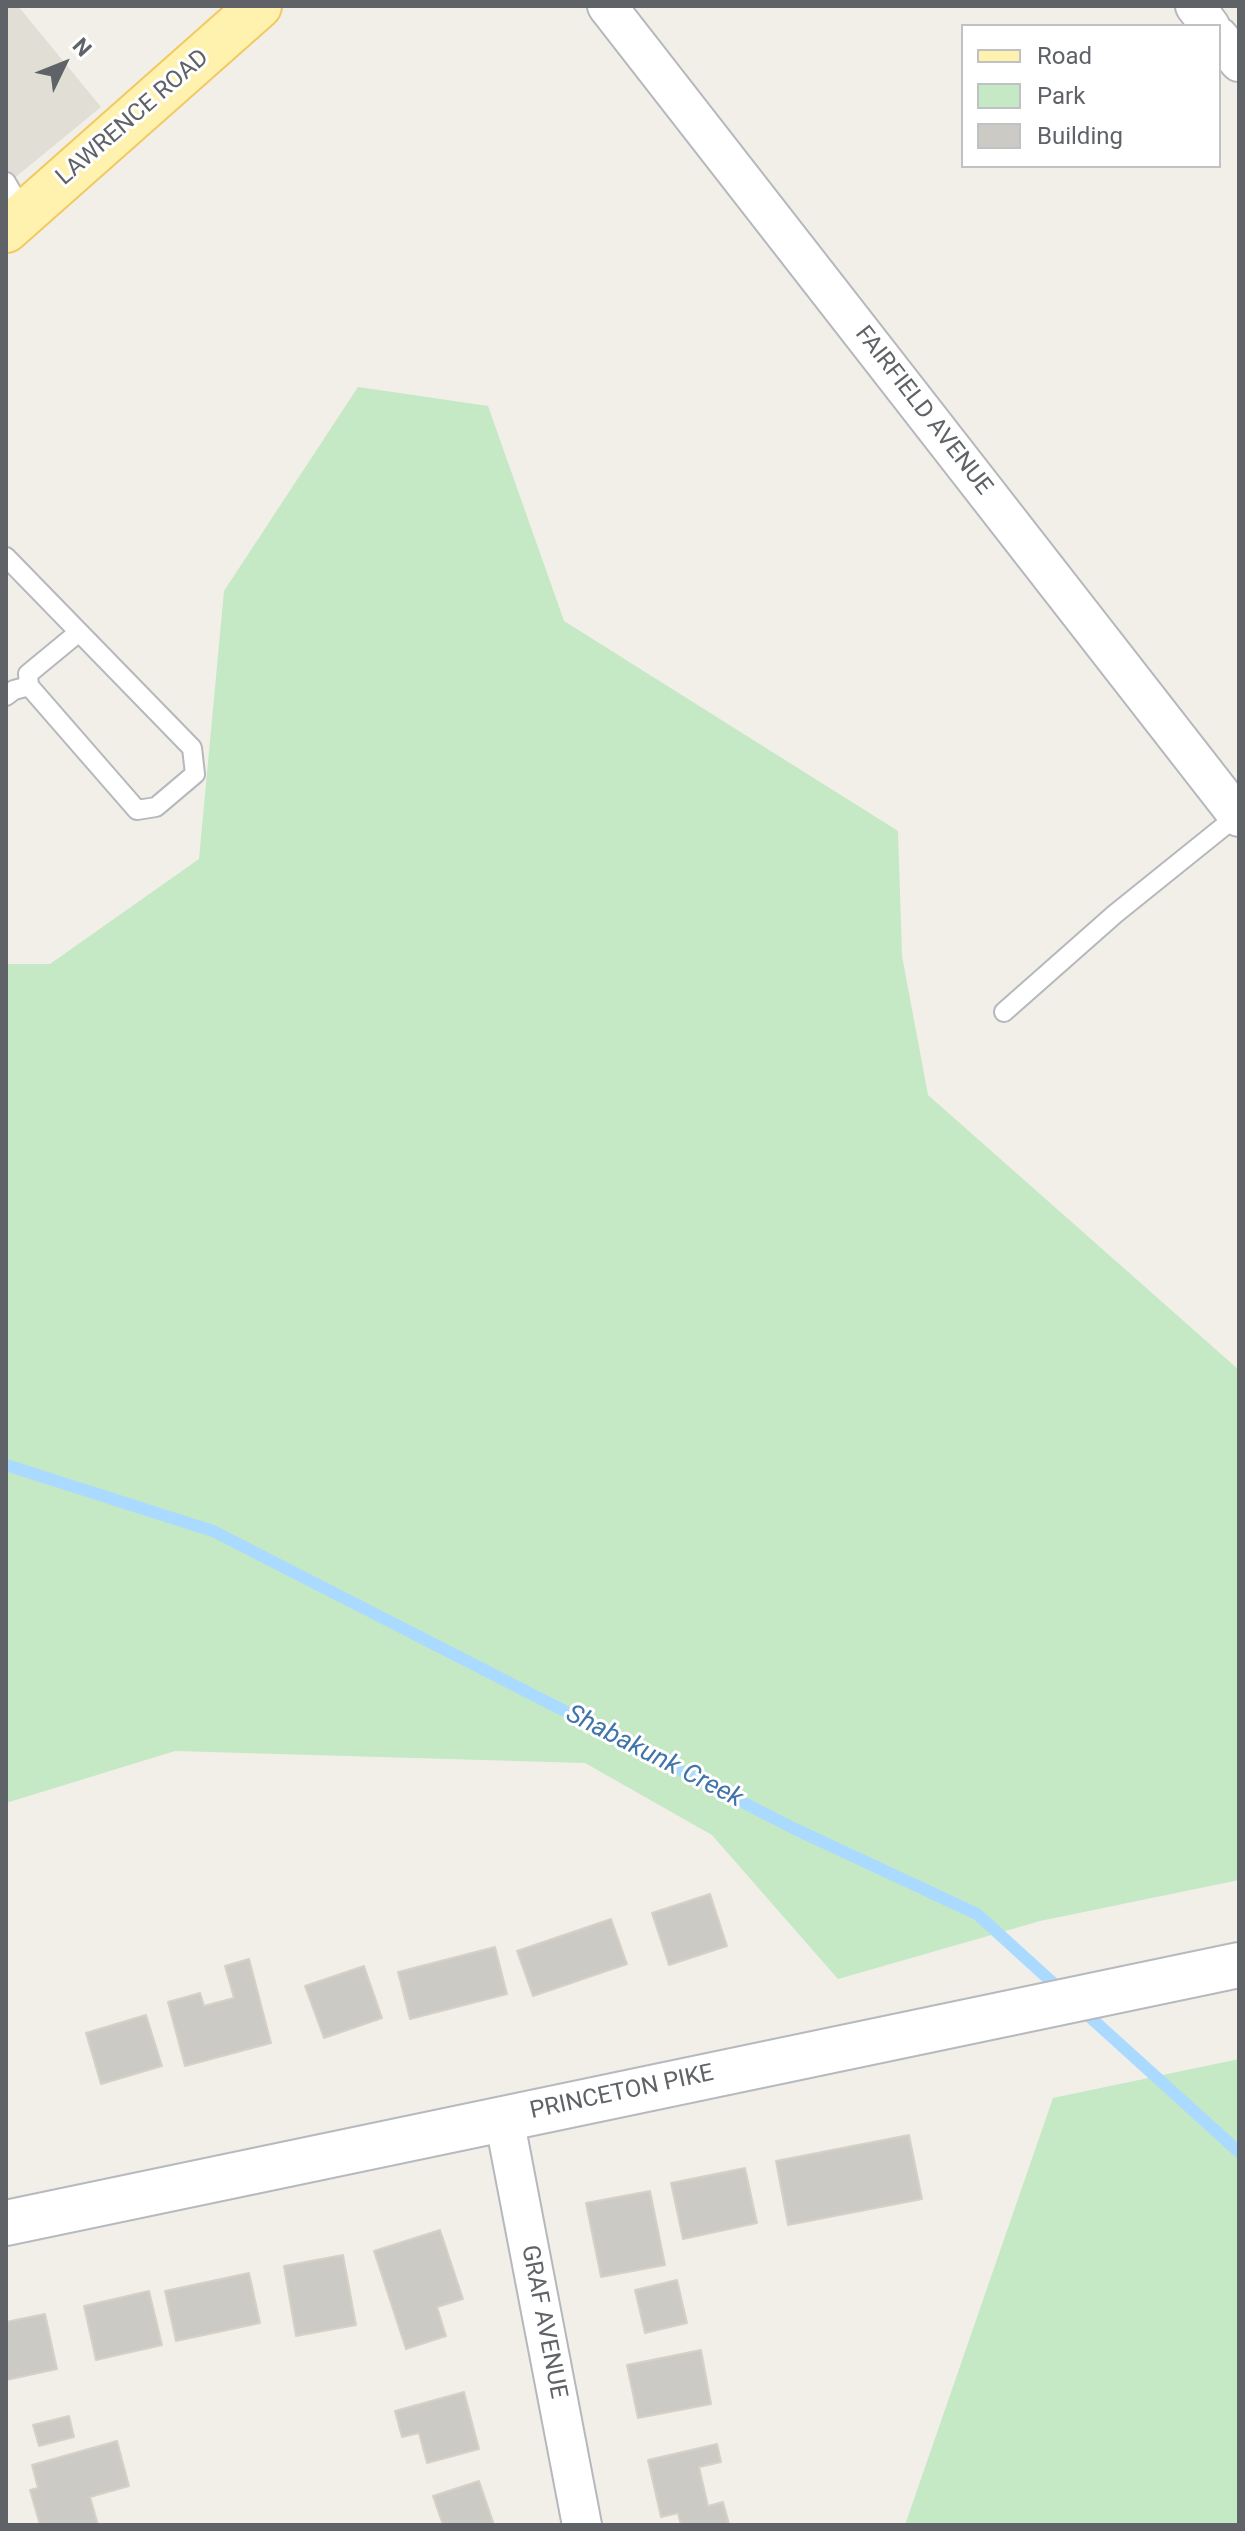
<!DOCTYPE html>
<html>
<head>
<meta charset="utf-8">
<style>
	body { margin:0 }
	#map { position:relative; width:1245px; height:2531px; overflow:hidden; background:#f1efe8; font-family:Roboto,sans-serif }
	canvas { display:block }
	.frame { position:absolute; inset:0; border:8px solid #5f6368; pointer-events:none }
	.legend { position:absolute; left:961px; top:24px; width:260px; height:144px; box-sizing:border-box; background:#fff; border:2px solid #bfc1c3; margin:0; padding:10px 14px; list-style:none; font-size:24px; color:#5f6368 }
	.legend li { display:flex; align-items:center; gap:16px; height:40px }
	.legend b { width:40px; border:2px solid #bfc1c3 }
	.north { position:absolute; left:24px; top:24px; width:80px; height:80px; -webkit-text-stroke:6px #fff; paint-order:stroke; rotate:47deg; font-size:22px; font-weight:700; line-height:32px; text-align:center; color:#5f6368 }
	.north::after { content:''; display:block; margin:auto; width:28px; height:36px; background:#5f6368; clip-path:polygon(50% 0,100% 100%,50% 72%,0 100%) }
</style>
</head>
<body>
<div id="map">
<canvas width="1245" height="2531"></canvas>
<div class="frame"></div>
<ul class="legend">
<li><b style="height:10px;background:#fff2af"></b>Road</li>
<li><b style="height:22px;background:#c5e8c5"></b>Park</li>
<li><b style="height:22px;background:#cccac5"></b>Building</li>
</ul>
<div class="north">N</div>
</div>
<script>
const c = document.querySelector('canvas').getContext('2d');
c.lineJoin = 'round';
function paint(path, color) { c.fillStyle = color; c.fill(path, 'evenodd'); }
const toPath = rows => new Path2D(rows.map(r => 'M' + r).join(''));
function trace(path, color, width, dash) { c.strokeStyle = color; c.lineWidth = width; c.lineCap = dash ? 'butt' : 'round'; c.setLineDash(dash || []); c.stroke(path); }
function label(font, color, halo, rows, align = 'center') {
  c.font = font + ' Roboto,sans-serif'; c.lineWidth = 6; c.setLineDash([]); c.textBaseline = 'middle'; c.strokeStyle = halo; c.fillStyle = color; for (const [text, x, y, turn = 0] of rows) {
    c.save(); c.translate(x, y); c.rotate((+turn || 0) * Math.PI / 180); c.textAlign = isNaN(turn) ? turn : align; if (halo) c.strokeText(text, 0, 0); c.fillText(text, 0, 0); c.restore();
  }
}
paint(toPath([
	[6,6,18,6,101,107,6,185]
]), '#e1ded6');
paint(toPath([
	[358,387,488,406,564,621,898,831,902,956,928,1095,1239,1370,1239,1880,1040,1921,838,1979,712,1835,585,1763,175,1751,6,1803,6,964,50,964,199,859,224,591],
	[1239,2059,1239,2525,905,2525,1053,2098]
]), '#c5e8c5');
trace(toPath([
	[6,1465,213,1531,795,1829,977,1914,1064,1993],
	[1080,2008,1239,2152]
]), '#aadaff', 12);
const building = toPath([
	[710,1894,727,1946,669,1965,652,1913,710,1894],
	[611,1919,627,1964,533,1996,517,1951,611,1919],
	[495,1947,507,1994,410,2019,398,1972,495,1947],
	[249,1959,271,2043,185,2066,168,2002,200,1993,204,2006,234,1998,225,1966,249,1959],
	[364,1966,382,2018,324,2038,305,1986,364,1966],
	[146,2015,162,2066,101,2084,86,2033,146,2015],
	[909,2135,922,2199,788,2225,776,2161,909,2135],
	[745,2168,757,2223,683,2239,671,2183,745,2168],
	[650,2191,665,2265,601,2277,586,2203,650,2191],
	[440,2230,463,2299,437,2307,446,2336,406,2349,374,2251,440,2230],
	[343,2255,356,2325,296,2336,284,2266,343,2255],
	[249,2273,260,2323,176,2341,165,2291,249,2273],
	[677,2280,687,2323,645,2333,635,2290,677,2280],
	[149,2291,162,2345,96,2360,84,2306,149,2291],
	[45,2314,57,2369,6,2380,6,2322,45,2314],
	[701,2350,711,2404,638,2418,627,2365,701,2350],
	[464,2392,479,2449,427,2463,419,2433,402,2437,395,2411,464,2392],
	[69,2416,74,2437,39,2446,33,2425,69,2416],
	[117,2441,129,2486,90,2497,98,2525,40,2525,30,2490,38,2488,32,2465,117,2441],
	[717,2444,721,2462,699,2467,708,2506,723,2502,729,2524,681,2525,678,2513,661,2517,648,2460,717,2444],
	[479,2481,494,2525,443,2525,433,2496,479,2481]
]);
paint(building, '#cccac5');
trace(building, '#d6d1c6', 2);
const service = toPath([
	[6,182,24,214],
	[6,557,192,748,195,774,156,807,137,810,29,686,28,674,79,632],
	[6,696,14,690,29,686],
	[1004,1012,1115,914,1238,815]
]);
const minor = toPath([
	[607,6,1239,817],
	[1195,6,1210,26],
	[1219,37,1239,62],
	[504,2118,582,2525]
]);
const secondary = toPath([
	[6,2223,1239,1965]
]);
const primary = toPath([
	[6,230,259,6]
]);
trace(service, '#b5b8bc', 22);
trace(minor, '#b5b8bc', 42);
trace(secondary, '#b6babf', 48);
trace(primary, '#f2c960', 48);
trace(service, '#fff', 18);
trace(minor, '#fff', 38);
trace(secondary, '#fff', 44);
trace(primary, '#fff2af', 44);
label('24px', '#5f6368', '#fff', [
	["LAWRENCE ROAD",133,118,-41],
	["FAIRFIELD AVENUE",923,411,52],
	["PRINCETON PIKE",622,2093,-12],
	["GRAF AVENUE",543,2322,79]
]);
label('italic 26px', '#4174aa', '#fff', [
	["Shabakunk Creek",654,1757,27]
]);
</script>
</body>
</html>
